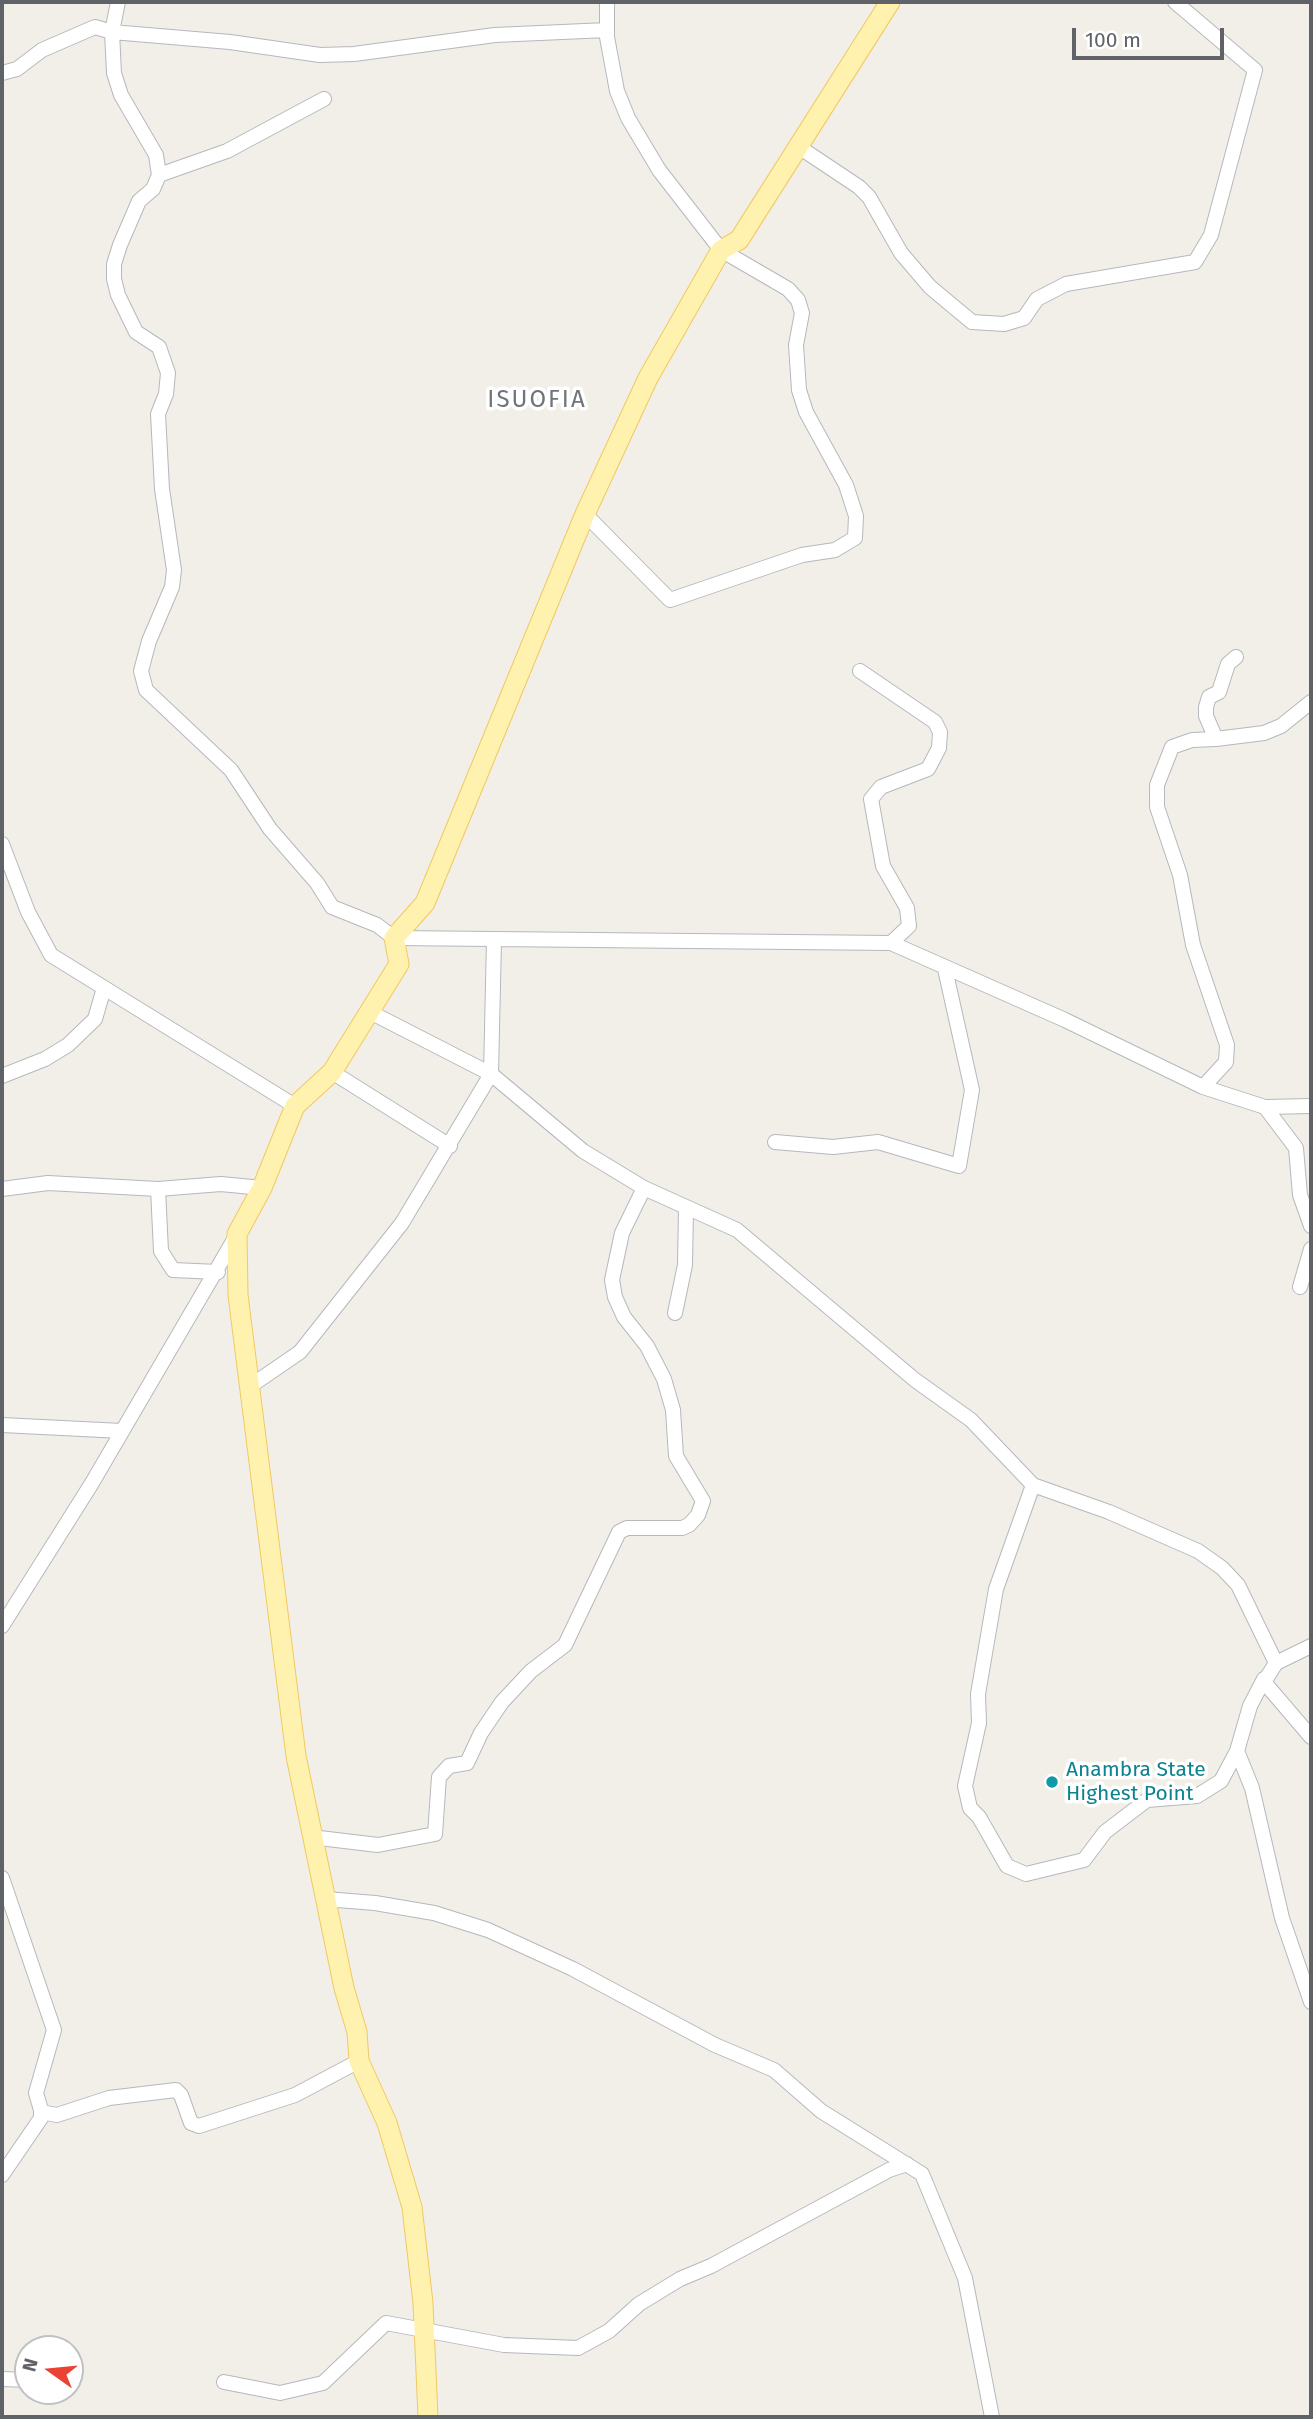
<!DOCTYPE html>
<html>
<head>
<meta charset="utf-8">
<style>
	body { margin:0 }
	#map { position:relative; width:1313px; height:2419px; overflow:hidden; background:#f1efe8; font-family:"Fira Sans",sans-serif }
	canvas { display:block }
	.frame { position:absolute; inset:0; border:4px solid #5f6368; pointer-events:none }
	.north { position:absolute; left:14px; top:2335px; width:70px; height:70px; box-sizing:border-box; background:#fff; border:2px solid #bfc1c3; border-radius:50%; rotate:285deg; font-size:19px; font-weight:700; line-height:28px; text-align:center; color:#5f6368 }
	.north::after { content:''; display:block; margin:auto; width:24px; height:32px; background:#ea4335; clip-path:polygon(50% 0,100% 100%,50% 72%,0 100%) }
	.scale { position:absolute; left:1072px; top:28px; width:152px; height:32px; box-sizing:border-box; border:4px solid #5f6368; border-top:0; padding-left:9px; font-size:21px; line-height:24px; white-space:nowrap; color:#5f6368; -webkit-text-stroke:5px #fff; paint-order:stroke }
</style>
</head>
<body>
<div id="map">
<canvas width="1313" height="2419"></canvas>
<div class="frame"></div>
<div class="north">N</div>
<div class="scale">100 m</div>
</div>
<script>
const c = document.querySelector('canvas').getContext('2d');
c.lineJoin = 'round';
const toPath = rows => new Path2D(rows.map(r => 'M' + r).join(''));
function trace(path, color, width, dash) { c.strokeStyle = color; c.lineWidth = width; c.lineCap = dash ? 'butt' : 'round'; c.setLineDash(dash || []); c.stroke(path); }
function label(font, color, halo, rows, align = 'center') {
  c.font = font + ' "Fira Sans",sans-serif'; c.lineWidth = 7; c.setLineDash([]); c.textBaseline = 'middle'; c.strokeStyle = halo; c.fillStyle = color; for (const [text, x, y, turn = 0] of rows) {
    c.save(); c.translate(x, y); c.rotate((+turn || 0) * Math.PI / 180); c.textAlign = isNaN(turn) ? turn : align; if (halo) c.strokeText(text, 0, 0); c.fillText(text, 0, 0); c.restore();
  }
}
const minor = toPath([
	[118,2,112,32,114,73,121,95,156,155,159,175,153,189,139,201,120,245,114,264,114,279,118,295,136,332,159,347,168,373,166,394,158,414,162,489,174,570,172,587,149,641,141,671,146,690,231,770,270,829,317,883,332,907,377,925,394,938,891,943,1065,1020,1203,1087,1265,1107,1311,1106],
	[2,73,17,69,42,50,95,27,112,32,230,42,320,55,354,54,495,35,607,30],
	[799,147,859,187,869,197,901,253,930,287,972,322,1004,324,1024,318,1037,299,1066,284,1195,262,1211,235,1255,70,1175,2],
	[159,175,227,151,324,99],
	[585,514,670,600,802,555,835,550,855,538,856,516,846,485,806,412,799,390,796,345,802,313,798,300,788,289,721,250,659,170,628,118,617,91,607,37,607,2],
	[860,671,935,722,940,732,939,748,928,769,881,787,871,799,883,866,907,908,909,926,891,943],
	[1216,739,1264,733,1281,726,1311,702],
	[2,844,28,912,51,955,295,1106],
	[370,1012,491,1074,583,1151,644,1188,737,1230,915,1380,971,1420,1033,1485,1109,1512,1198,1551,1222,1568,1238,1585,1276,1663,1264,1682,1311,1737],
	[332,1072,450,1146],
	[2,1076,45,1059,68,1045,95,1019,104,988],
	[1203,1087,1226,1062,1227,1045,1193,945,1180,875,1157,807,1157,785,1172,747,1192,740,1216,739,1206,716,1206,707,1209,697,1219,692,1228,664,1236,657],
	[1265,1107,1296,1148,1300,1195,1311,1226],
	[775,1142,833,1147,878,1142,959,1166,972,1090,945,969],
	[2,1189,48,1183,158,1189,221,1184,262,1188],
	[158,1189,161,1251,173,1270,218,1272],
	[1300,1287,1311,1249],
	[675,1313,685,1265,686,1208],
	[249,1387,300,1352,402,1223,491,1074,494,940],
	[2,1425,122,1431],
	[1033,1485,996,1589,978,1694,979,1723,965,1786,970,1808,979,1817,1007,1866,1026,1874,1084,1860,1105,1832,1147,1800,1197,1796,1221,1781,1237,1751],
	[2,1626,92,1483,235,1238],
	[1276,1663,1311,1646],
	[1264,1682,1264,1679,1250,1706,1237,1751,1252,1788,1282,1918,1311,2002],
	[311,1837,378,1845,435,1834,439,1777,449,1766,467,1763,481,1733,502,1702,531,1671,565,1645,619,1532,627,1528,682,1528,689,1525,698,1515,703,1501,676,1456,673,1410,664,1379,647,1346,624,1317,615,1297,612,1280,622,1233,644,1188],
	[2,1878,54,2030,36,2093,41,2110,46,2113,57,2115,109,2098,176,2090,181,2095,191,2123,199,2126,295,2095,359,2061],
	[325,1899,375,1903,434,1913,488,1930,573,1969,715,2045,774,2070,821,2111,922,2174,965,2278,992,2417],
	[2,2175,41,2118,41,2110],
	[2,2379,28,2380],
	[70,2382,72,2382],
	[224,2382,280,2393,323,2383,386,2323,504,2345,578,2348,609,2331,639,2304,680,2279,711,2266,889,2170,907,2164]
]);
const major = toPath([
	[428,2417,423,2303,412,2207,387,2123,359,2061,357,2032,344,1988,296,1756,238,1295,237,1234,262,1188,295,1106,332,1072,399,964,394,938,425,903,585,514,648,378,721,250,739,240,890,2]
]);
trace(minor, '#b5b8bc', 16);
trace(major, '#f2c960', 21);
trace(minor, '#fff', 14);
trace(major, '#fff2af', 19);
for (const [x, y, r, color] of [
	[1052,1782,7,"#0f9aa8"]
]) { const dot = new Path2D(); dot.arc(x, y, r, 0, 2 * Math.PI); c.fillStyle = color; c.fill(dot); trace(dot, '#fff', 2.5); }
label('21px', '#0d838f', '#fff', [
	["Anambra State",1066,1770],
	["Highest Point",1066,1794]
], 'left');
c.letterSpacing = '2px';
label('24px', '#70757a', '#fff', [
	["ISUOFIA",537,400]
]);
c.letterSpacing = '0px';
</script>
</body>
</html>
